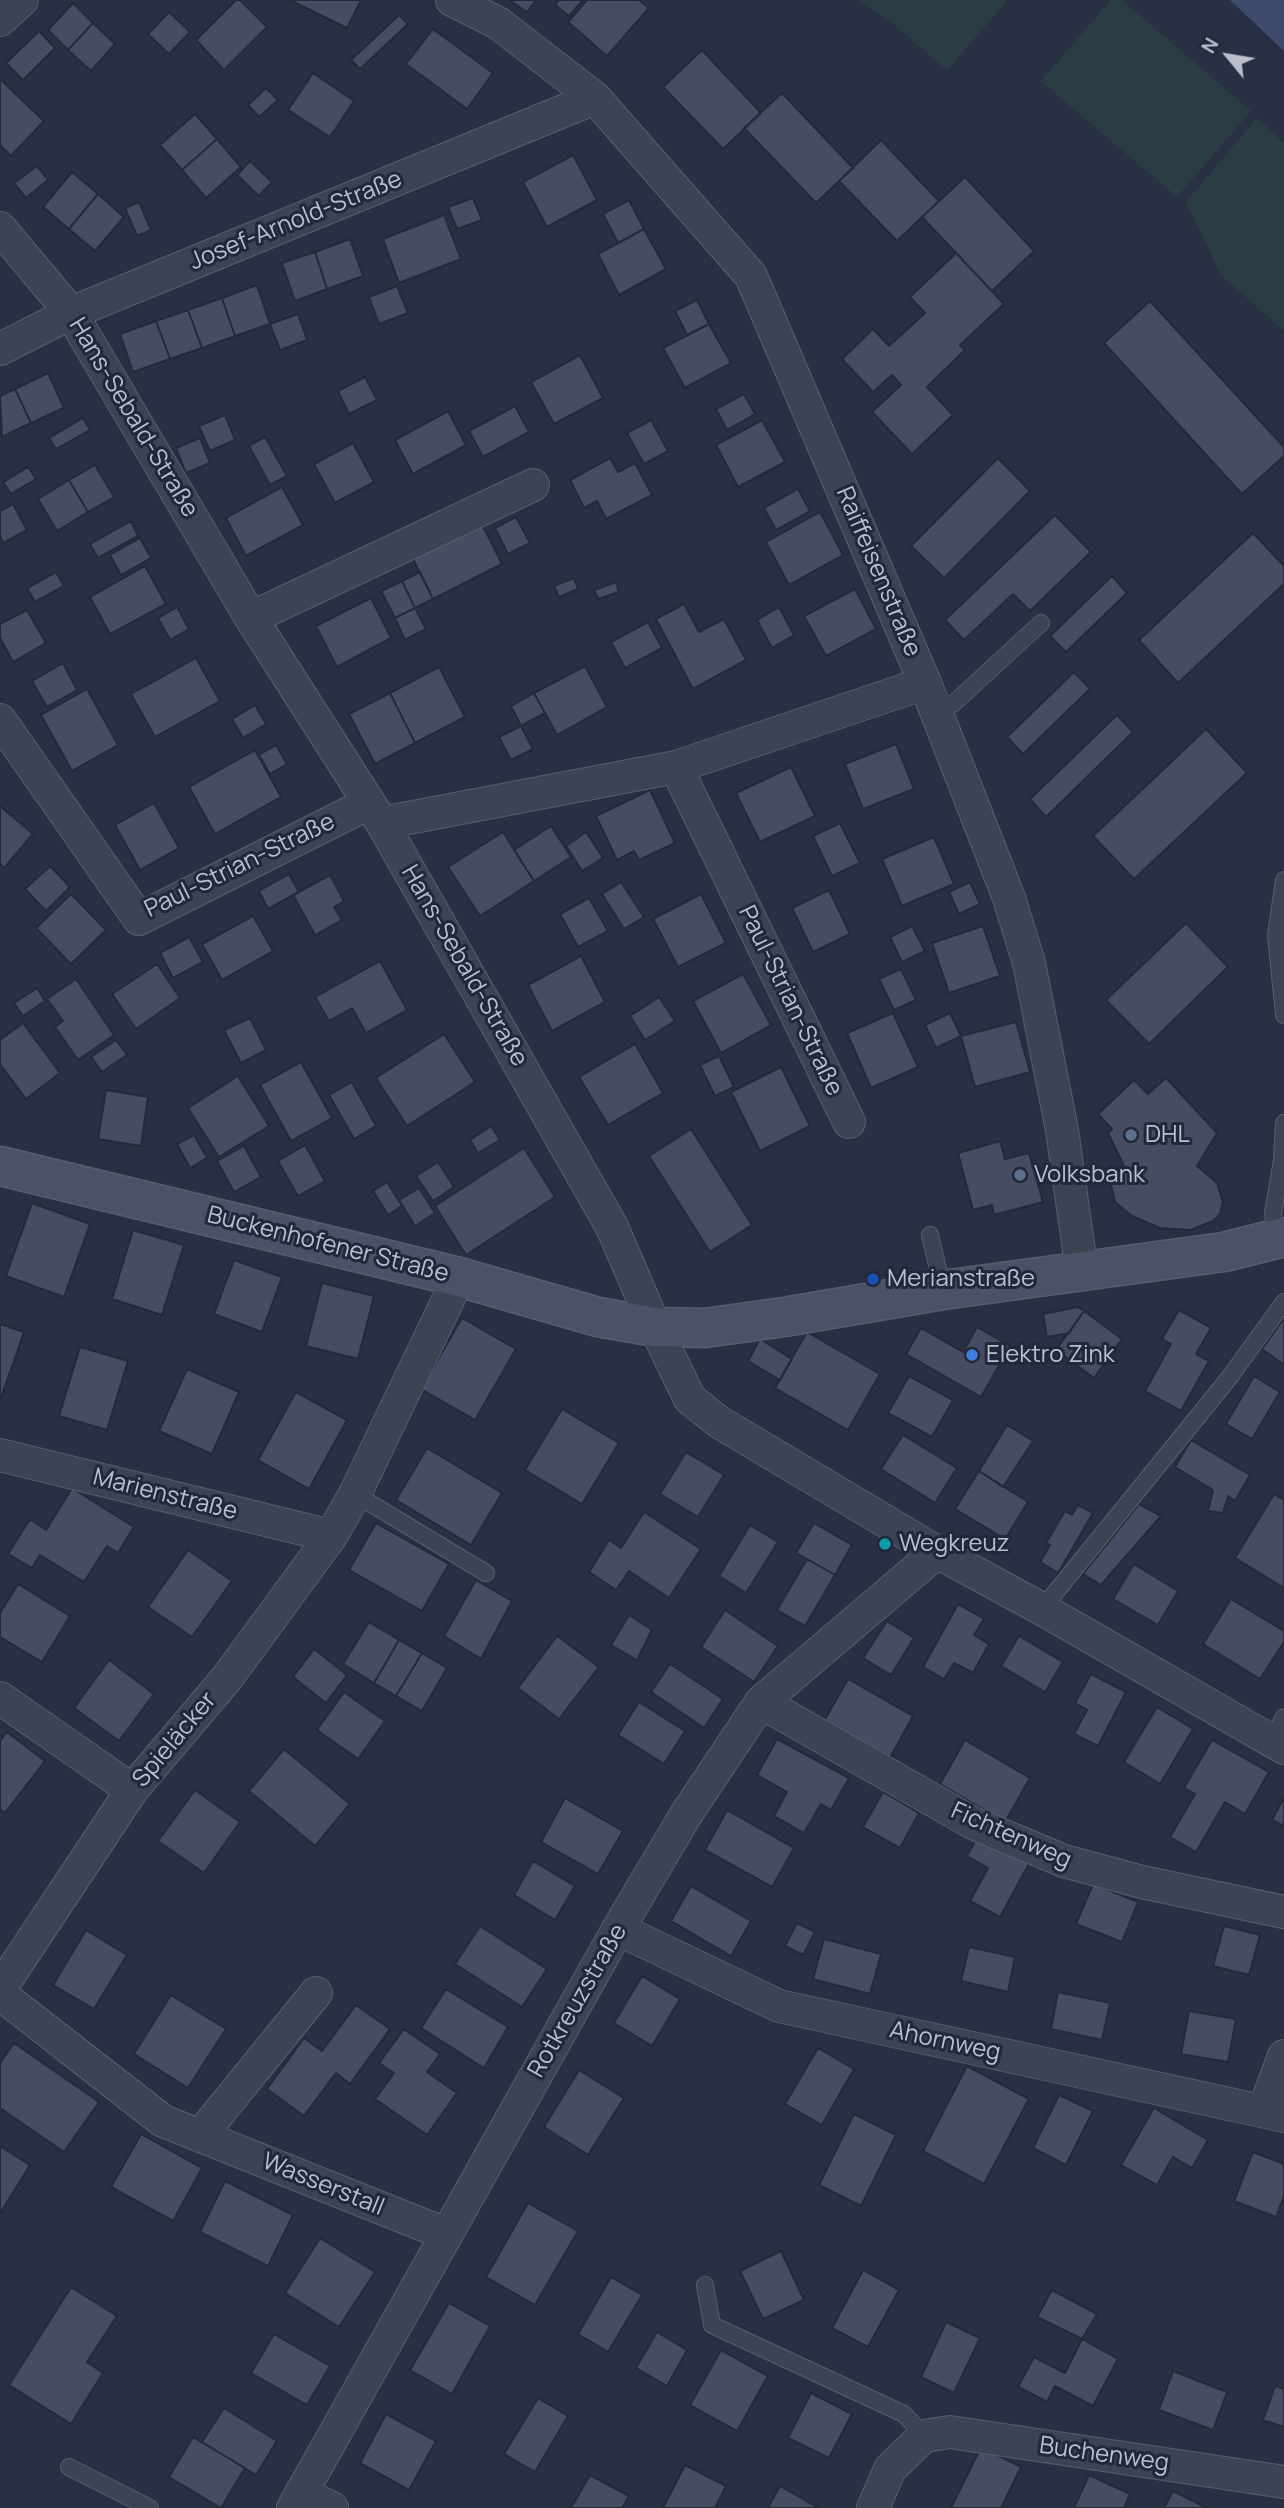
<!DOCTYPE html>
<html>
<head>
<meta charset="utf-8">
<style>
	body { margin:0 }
	#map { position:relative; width:1284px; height:2508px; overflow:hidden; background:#293043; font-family:Manrope,sans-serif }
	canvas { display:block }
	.north { position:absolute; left:1193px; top:21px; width:70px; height:70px; -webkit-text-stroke:5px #222839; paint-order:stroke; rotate:300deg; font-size:19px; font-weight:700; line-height:28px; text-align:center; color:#bbbfcd }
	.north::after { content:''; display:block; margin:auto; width:24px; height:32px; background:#bbbfcd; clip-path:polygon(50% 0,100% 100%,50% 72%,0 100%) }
</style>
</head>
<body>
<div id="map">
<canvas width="1284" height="2508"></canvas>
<div class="north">N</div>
</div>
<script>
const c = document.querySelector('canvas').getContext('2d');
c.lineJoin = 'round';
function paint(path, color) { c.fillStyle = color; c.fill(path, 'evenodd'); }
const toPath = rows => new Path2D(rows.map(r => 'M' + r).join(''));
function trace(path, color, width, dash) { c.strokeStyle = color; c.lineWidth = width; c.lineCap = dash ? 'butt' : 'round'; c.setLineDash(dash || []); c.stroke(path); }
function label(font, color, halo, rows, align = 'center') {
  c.font = font + ' Manrope,sans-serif'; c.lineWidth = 6; c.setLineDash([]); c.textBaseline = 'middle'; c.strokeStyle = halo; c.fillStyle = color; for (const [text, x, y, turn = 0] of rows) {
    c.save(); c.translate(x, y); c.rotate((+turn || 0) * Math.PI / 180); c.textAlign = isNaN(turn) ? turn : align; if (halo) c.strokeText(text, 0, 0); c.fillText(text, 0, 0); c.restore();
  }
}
paint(toPath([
	[857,0,1008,0,947,70,889,20],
	[1111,0,1122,0,1251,111,1177,197,1041,81],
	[1257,118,1284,143,1284,331,1221,275,1186,202]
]), '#2b3d44');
paint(toPath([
	[1230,0,1284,0,1284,51]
]), '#3f4b6c');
const building = toPath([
	[236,0,240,0,267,27,224,70,196,40,236,0],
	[290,0,361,0,347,28,290,0],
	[509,0,536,0,527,12,509,0],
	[559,0,583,0,569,16,555,5,559,0],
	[587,0,639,0,649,8,607,56,568,22,587,0],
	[73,3,93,23,68,50,48,30,73,3],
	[169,12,190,32,169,54,148,34,169,12],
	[399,15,408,24,360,69,351,60,399,15],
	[93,23,115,44,91,71,68,50,93,23],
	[433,29,493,73,467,109,406,64,433,29],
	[39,31,55,48,23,80,6,63,39,31],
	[702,50,761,113,723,149,663,87,702,50],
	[313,73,354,101,330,137,288,110,313,73],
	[0,79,44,121,11,156,0,145,0,79],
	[266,88,278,100,259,117,248,105,266,88],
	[782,93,853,168,816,203,744,128,782,93],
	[195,114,217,139,182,170,160,145,195,114],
	[217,139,241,167,206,198,182,170,217,139],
	[881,140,939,201,897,241,839,181,881,140],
	[573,155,597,200,547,227,523,182,573,155],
	[250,161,272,182,259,196,237,175,250,161],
	[37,166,48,180,26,198,14,183,37,166],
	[72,172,98,194,69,229,43,207,72,172],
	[965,177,1034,251,992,291,922,217,965,177],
	[98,194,124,217,95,251,69,229,98,194],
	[473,198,482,220,457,229,448,207,473,198],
	[629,200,644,229,618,243,603,214,629,200],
	[139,202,151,230,137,236,125,208,139,202],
	[444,215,461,259,399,283,383,239,444,215],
	[644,229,666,269,619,295,598,254,644,229],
	[350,239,363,276,327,289,315,252,350,239],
	[315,252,327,289,295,301,282,263,315,252],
	[956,253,1004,304,960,345,965,350,927,387,953,415,912,454,872,412,901,385,892,375,873,392,842,359,873,329,889,346,925,313,910,297,956,253],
	[257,285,270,324,235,336,222,298,257,285],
	[397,286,408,313,379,324,369,297,397,286],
	[222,298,235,336,202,348,188,310,222,298],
	[697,300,709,324,687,335,675,311,697,300],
	[1150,301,1284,447,1284,456,1242,494,1104,343,1150,301],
	[188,310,202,348,170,359,156,321,188,310],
	[298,314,307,340,280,350,270,324,298,314],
	[156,321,170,359,133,372,120,334,156,321],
	[709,324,731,363,685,388,663,348,709,324],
	[580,355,603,398,554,424,531,382,580,355],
	[48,373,64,408,31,423,15,389,48,373],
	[365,377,377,400,349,414,338,391,365,377],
	[15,389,31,423,2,437,0,396,15,389],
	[744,394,755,414,727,430,716,409,744,394],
	[515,406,529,432,483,457,469,431,515,406],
	[448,411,466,445,413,474,395,440,448,411],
	[225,415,235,440,210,451,199,426,225,415],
	[83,418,90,430,56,449,49,438,83,418],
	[651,420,668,451,644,464,627,433,651,420],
	[762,420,785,462,738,487,716,445,762,420],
	[265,437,287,476,270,485,249,446,265,437],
	[200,438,210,463,186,473,176,448,200,438],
	[353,443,374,482,335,503,314,464,353,443],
	[610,458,618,472,635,463,652,495,606,519,597,501,584,508,570,480,610,458],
	[998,458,1030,491,944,578,911,546,998,458],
	[95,465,114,497,88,512,69,480,95,465],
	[28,467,36,479,11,494,3,482,28,467],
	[69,480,88,512,57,531,38,499,69,480],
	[282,487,303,525,246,556,226,518,282,487],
	[798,489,810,511,776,530,764,508,798,489],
	[13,504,27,530,3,543,0,536,0,511,13,504],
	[820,512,843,555,789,585,766,542,820,512],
	[1055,515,1091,552,1030,611,1013,594,964,640,945,620,1055,515],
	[516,517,530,543,508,554,495,528,516,517],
	[131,521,138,536,98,558,90,544,131,521],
	[482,524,502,564,433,599,413,559,482,524],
	[1253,533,1284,566,1284,584,1178,683,1139,640,1253,533],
	[140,538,151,558,121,575,110,555,140,538],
	[145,566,166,604,110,634,90,597,145,566],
	[56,572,64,586,35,602,27,588,56,572],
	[420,572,433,599,415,608,402,581,420,572],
	[1112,576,1127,593,1066,652,1050,636,1112,576],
	[574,578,578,589,559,597,554,586,574,578],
	[402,581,415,608,395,618,381,591,402,581],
	[616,582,619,592,598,599,594,590,616,582],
	[855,589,876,629,826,656,804,616,855,589],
	[371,598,391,638,337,667,316,626,371,598],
	[684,604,699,632,724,619,746,660,693,689,656,619,684,604],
	[177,607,189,629,170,640,158,618,177,607],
	[779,607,794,635,772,648,757,620,779,607],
	[415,608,426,629,405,640,395,618,415,608],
	[27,610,46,643,13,662,0,638,0,624,27,610],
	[648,622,662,648,625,668,611,642,648,622],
	[196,658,220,701,155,737,131,694,196,658],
	[63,663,77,690,47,707,32,681,63,663],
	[585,666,607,707,557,735,534,693,585,666],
	[439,667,465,717,415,743,390,693,439,667],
	[1074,672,1090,689,1023,754,1007,737,1074,672],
	[87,689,118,745,72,771,41,715,87,689],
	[390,693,415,743,375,764,349,714,390,693],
	[534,693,545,713,521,726,511,706,534,693],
	[255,705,266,724,243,738,232,719,255,705],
	[1117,715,1133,732,1046,817,1030,799,1117,715],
	[521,726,533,749,511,760,499,737,521,726],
	[1206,729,1247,773,1134,879,1093,836,1206,729],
	[896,744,914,789,863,809,845,764,896,744],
	[276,745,287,764,270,774,259,755,276,745],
	[255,750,281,797,215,834,189,787,255,750],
	[791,767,815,816,760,842,736,793,791,767],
	[650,790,675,843,639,860,634,851,617,860,596,816,650,790],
	[154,803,179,848,140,870,115,825,154,803],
	[0,806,33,834,4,868,0,864,0,806],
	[840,823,860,863,832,876,813,836,840,823],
	[551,826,571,857,534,881,514,850,551,826],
	[503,832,534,881,480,916,448,867,503,832],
	[586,832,603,858,582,871,566,846,586,832],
	[934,837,954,884,902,906,882,859,934,837],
	[50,866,70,887,46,911,25,889,50,866],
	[289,874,299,892,268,909,259,891,289,874],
	[330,875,344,901,334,907,342,920,315,935,293,895,330,875],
	[621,882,644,917,624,929,602,894,621,882],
	[970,882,980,904,959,914,949,892,970,882],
	[829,890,850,934,813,952,792,908,829,890],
	[71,894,106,930,71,964,36,928,71,894],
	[701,894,726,943,678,967,653,919,701,894],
	[589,898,608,931,578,947,560,914,589,898],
	[253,916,273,951,222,980,202,944,253,916],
	[1186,923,1228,967,1149,1044,1106,1000,1186,923],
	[912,926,925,951,902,962,890,937,912,926],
	[983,926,1000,976,949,993,932,943,983,926],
	[189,937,203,962,173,978,160,953,189,937],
	[581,956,605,1002,552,1031,528,985,581,956],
	[380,961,407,1010,366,1033,352,1008,329,1021,315,997,380,961],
	[157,964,180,998,136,1029,112,994,157,964],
	[901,969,916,1000,894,1010,879,979,901,969],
	[743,974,771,1025,721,1053,693,1001,743,974],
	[76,979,114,1035,78,1060,55,1027,63,1021,47,999,76,979],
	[37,988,45,1001,23,1016,14,1003,37,988],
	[659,997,675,1021,645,1040,630,1016,659,997],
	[893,1013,918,1067,871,1088,847,1033,893,1013],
	[950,1013,961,1036,936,1048,925,1025,950,1013],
	[250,1018,266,1050,241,1063,224,1030,250,1018],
	[1016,1022,1030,1072,975,1087,961,1036,1016,1022],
	[23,1023,60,1073,26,1099,0,1064,0,1040,23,1023],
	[444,1034,475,1082,407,1126,376,1078,444,1034],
	[116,1040,127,1055,102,1072,91,1057,116,1040],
	[635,1044,663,1093,608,1125,579,1077,635,1044],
	[719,1056,734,1087,715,1096,700,1065,719,1056],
	[301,1062,332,1118,291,1141,260,1085,301,1062],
	[781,1067,810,1126,760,1151,731,1092,781,1067],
	[238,1076,269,1126,219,1157,188,1108,238,1076],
	[1166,1078,1217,1133,1197,1166,1217,1183,1223,1202,1220,1214,1213,1221,1191,1230,1160,1228,1132,1216,1115,1202,1111,1185,1114,1174,1124,1166,1108,1133,1112,1129,1098,1114,1134,1080,1148,1094,1166,1078],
	[352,1082,376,1126,354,1139,329,1095,352,1082],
	[106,1090,148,1097,141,1146,98,1139,106,1090],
	[491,1126,500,1140,478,1153,470,1140,491,1126],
	[691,1129,752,1225,710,1252,649,1156,691,1129],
	[194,1135,207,1158,190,1168,177,1144,194,1135],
	[1000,1141,1005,1159,1029,1153,1043,1202,994,1215,992,1205,973,1210,958,1153,1000,1141],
	[305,1145,325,1181,298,1196,278,1161,305,1145],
	[244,1146,261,1177,234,1192,217,1161,244,1146],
	[524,1148,555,1197,466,1255,435,1206,524,1148],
	[438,1162,454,1187,433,1201,416,1176,438,1162],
	[387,1182,402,1206,388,1215,373,1191,387,1182],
	[419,1188,435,1213,415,1226,399,1200,419,1188],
	[32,1203,90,1224,64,1297,6,1276,32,1203],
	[133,1230,184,1245,162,1315,112,1299,133,1230],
	[234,1260,282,1277,262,1332,214,1314,234,1260],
	[322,1283,374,1296,358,1359,306,1346,322,1283],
	[1078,1307,1084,1311,1069,1333,1047,1337,1043,1314,1078,1307],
	[1179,1310,1211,1328,1196,1354,1209,1361,1181,1411,1145,1391,1171,1344,1162,1339,1179,1310],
	[1084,1311,1122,1339,1094,1378,1056,1350,1084,1311],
	[462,1318,516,1349,475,1420,421,1389,462,1318],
	[1284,1318,1284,1365,1262,1349,1284,1318],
	[0,1324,24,1332,0,1401,0,1324],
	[977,1327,1010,1346,981,1397,906,1354,921,1328,963,1352,977,1327],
	[807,1332,880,1374,848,1430,775,1388,807,1332],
	[760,1339,792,1359,780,1380,748,1361,760,1339],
	[80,1347,128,1361,107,1430,59,1416,80,1347],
	[187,1369,239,1392,212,1454,159,1431,187,1369],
	[909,1376,953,1400,932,1437,888,1413,909,1376],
	[1254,1376,1280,1392,1252,1439,1226,1424,1254,1376],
	[296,1392,347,1420,309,1489,258,1460,296,1392],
	[562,1409,619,1443,582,1504,525,1470,562,1409],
	[1007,1425,1033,1441,1003,1487,979,1471,1007,1425],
	[903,1435,957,1468,935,1503,881,1469,903,1435],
	[1191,1440,1250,1475,1235,1501,1228,1496,1223,1513,1208,1511,1213,1490,1175,1467,1191,1440],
	[427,1448,502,1493,471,1545,396,1500,427,1448],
	[686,1452,724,1475,698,1517,660,1494,686,1452],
	[979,1471,1028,1502,1005,1539,955,1509,979,1471],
	[72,1488,134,1527,118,1553,107,1546,84,1582,40,1555,32,1568,8,1554,30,1519,46,1530,72,1488],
	[1274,1494,1284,1500,1284,1588,1235,1558,1274,1494],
	[1139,1504,1161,1516,1101,1585,1083,1574,1139,1504],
	[1078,1505,1093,1513,1058,1573,1040,1562,1050,1545,1046,1543,1065,1511,1072,1515,1078,1505],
	[644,1512,701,1549,669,1598,629,1571,616,1590,589,1572,609,1540,621,1548,644,1512],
	[376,1523,449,1564,422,1611,349,1570,376,1523],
	[814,1523,852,1545,835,1575,796,1553,814,1523],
	[750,1525,778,1542,746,1593,719,1576,750,1525],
	[188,1550,232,1581,192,1637,148,1607,188,1550],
	[807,1559,835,1575,805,1626,777,1610,807,1559],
	[1134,1564,1178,1591,1158,1625,1113,1599,1134,1564],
	[476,1580,512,1601,481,1659,444,1636,476,1580],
	[18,1584,70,1616,42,1662,0,1637,0,1613,18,1584],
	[1231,1599,1284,1631,1284,1642,1260,1679,1203,1644,1231,1599],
	[958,1604,984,1619,974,1635,989,1644,973,1673,954,1663,944,1679,923,1667,958,1604],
	[725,1610,778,1646,754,1682,701,1647,725,1610],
	[629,1615,652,1630,637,1660,611,1645,629,1615],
	[887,1621,914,1638,891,1675,863,1658,887,1621],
	[369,1622,399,1640,374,1683,343,1664,369,1622],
	[557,1636,599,1667,559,1719,518,1688,557,1636],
	[1019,1636,1063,1662,1045,1692,1001,1666,1019,1636],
	[399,1640,422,1653,396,1696,374,1683,399,1640],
	[314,1649,347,1675,326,1703,293,1677,314,1649],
	[422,1653,447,1668,422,1711,396,1696,422,1653],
	[109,1660,154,1694,119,1741,74,1708,109,1660],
	[670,1664,723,1699,704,1728,651,1692,670,1664],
	[1091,1674,1126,1692,1098,1746,1074,1734,1087,1710,1075,1703,1091,1674],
	[848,1679,913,1716,890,1758,824,1721,848,1679],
	[344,1692,385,1721,358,1759,317,1730,344,1692],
	[639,1702,685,1731,664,1764,618,1735,639,1702],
	[1157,1707,1193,1729,1160,1784,1124,1762,1157,1707],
	[7,1732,45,1761,5,1813,0,1809,0,1741,7,1732],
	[777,1739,849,1778,831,1810,821,1804,804,1833,774,1816,787,1792,757,1775,777,1739],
	[965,1740,1030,1778,1005,1822,940,1784,965,1740],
	[1212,1740,1269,1772,1245,1814,1225,1802,1196,1852,1170,1837,1195,1794,1184,1788,1212,1740],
	[284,1749,350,1804,315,1846,249,1791,284,1749],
	[195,1790,240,1822,204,1873,158,1841,195,1790],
	[883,1792,919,1813,900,1848,863,1827,883,1792],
	[565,1798,623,1831,598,1874,541,1842,565,1798],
	[1284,1798,1284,1826,1272,1820,1284,1798],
	[727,1810,794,1848,772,1887,705,1850,727,1810],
	[980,1832,1031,1860,1000,1917,970,1901,988,1868,967,1856,980,1832],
	[533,1861,575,1886,555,1920,514,1895,533,1861],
	[1093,1884,1138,1902,1122,1942,1076,1924,1093,1884],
	[691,1886,751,1921,731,1956,671,1921,691,1886],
	[797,1923,815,1932,803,1955,785,1946,797,1923],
	[480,1926,547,1969,522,2007,455,1964,480,1926],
	[1224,1926,1260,1935,1249,1975,1213,1966,1224,1926],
	[86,1930,127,1955,94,2009,53,1985,86,1930],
	[824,1939,881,1954,870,1994,813,1979,824,1939],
	[969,1947,1015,1957,1008,1992,961,1981,969,1947],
	[642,1976,680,1999,652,2046,614,2023,642,1976],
	[446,1989,508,2027,484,2068,421,2028,446,1989],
	[1058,1992,1110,2003,1102,2040,1051,2029,1058,1992],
	[171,1995,226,2029,188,2088,134,2054,171,1995],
	[356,2005,390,2029,350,2084,336,2073,304,2116,267,2089,304,2038,322,2051,356,2005],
	[1189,2011,1236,2019,1228,2062,1181,2054,1189,2011],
	[404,2029,440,2054,427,2072,457,2093,427,2135,375,2099,394,2073,379,2063,404,2029],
	[14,2043,99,2102,64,2152,0,2108,0,2063,14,2043],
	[818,2048,854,2069,822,2125,785,2104,818,2048],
	[967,2066,1029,2099,984,2184,923,2151,967,2066],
	[579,2070,624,2098,588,2155,544,2127,579,2070],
	[1059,2095,1093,2111,1066,2165,1033,2148,1059,2095],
	[1154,2108,1208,2140,1192,2168,1173,2157,1157,2185,1121,2165,1154,2108],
	[854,2114,896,2135,861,2206,819,2185,854,2114],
	[141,2134,202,2168,173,2221,111,2187,141,2134],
	[0,2146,30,2165,0,2214,0,2146],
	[1253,2152,1284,2164,1284,2196,1276,2217,1234,2201,1253,2152],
	[225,2181,293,2215,268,2266,200,2232,225,2181],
	[528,2203,578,2231,535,2305,486,2277,528,2203],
	[320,2238,375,2272,339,2327,285,2293,320,2238],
	[781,2251,804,2300,763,2319,740,2271,781,2251],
	[863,2270,899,2290,868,2347,832,2328,863,2270],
	[611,2277,642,2295,608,2352,578,2334,611,2277],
	[71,2287,117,2316,87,2362,103,2373,71,2424,9,2385,71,2287],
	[1052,2290,1097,2314,1082,2339,1037,2317,1052,2290],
	[449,2303,490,2326,452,2394,410,2370,449,2303],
	[946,2322,980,2338,954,2393,921,2377,946,2322],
	[657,2332,687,2350,667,2386,636,2368,657,2332],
	[274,2334,330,2366,307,2405,251,2373,274,2334],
	[1082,2339,1118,2359,1093,2406,1055,2386,1047,2402,1018,2387,1034,2357,1065,2373,1082,2339],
	[721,2350,768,2376,737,2431,690,2405,721,2350],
	[1173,2371,1227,2392,1213,2430,1159,2410,1173,2371],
	[1275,2386,1284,2389,1284,2427,1263,2420,1275,2386],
	[811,2393,852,2414,829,2458,788,2438,811,2393],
	[538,2398,568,2416,535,2472,504,2454,538,2398],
	[224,2408,277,2441,256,2475,202,2442,224,2408],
	[386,2414,436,2441,409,2490,360,2463,386,2414],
	[193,2437,245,2468,221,2508,169,2477,193,2437],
	[981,2447,1021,2467,1001,2508,951,2508,981,2447],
	[685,2465,726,2486,715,2508,663,2508,685,2465],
	[590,2475,629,2496,622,2508,571,2508,590,2475],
	[1089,2475,1130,2494,1124,2508,1074,2508,1089,2475],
	[780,2486,819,2508,768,2508,780,2486],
	[1173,2491,1207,2508,1164,2508,1173,2491]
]);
paint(building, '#464d63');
trace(building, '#242a3a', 2);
const lane = toPath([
	[937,711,954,703,1041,623],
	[1284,880,1276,935,1284,1015],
	[930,1235,943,1290],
	[1276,1239,1273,1213,1282,1160,1284,1123],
	[355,1494,486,1573],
	[1042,1609,1229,1378,1284,1302],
	[1272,1741,1284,1717],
	[705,2285,712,2325,904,2414,924,2436],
	[69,2467,150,2508]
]);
const street = toPath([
	[452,0,498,23,595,98,751,276,925,683,1009,898,1029,963,1062,1130,1082,1272],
	[0,20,22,0],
	[0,228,71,313,251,618,382,823,612,1227,655,1327,690,1399,719,1422,937,1552,1042,1609,1284,1748],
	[0,349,71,313,595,98],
	[251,618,533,485],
	[0,720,139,919,369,803],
	[676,767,849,1122],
	[382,823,676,767,925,683],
	[0,1455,331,1536],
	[0,1698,132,1790],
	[761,1702,973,1823,1064,1861,1142,1882,1284,1912],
	[618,1929,779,2006,1284,2116],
	[0,1989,132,1790,227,1678,331,1536,355,1494,459,1277],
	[0,1994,163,2121,446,2234],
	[1264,2110,1284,2056],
	[200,2136,316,1993],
	[301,2493,332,2508],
	[293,2508,618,1929,687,1813,761,1702,937,1552],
	[873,2508,890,2469,924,2436,950,2432,1284,2482]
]);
const secondary = toPath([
	[0,1166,459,1277,598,1317,655,1327,705,1328,784,1317,943,1290,1224,1252,1284,1237]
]);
trace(lane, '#595e6d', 18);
trace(street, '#595e6d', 34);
trace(secondary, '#595e6d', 41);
trace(lane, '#3d4353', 16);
trace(street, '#3d4353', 32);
trace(secondary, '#4b5166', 38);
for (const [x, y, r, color] of [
	[1131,1135,7,"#5c6f8a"],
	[1020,1175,7,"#5c6f8a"],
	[873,1279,7,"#1a4fb4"],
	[972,1355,7,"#3f7fe0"],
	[885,1544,7,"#0f9aa8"]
]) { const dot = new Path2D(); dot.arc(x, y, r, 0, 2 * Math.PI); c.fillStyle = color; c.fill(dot); trace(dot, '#222839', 2.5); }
label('24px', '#bbbfcd', '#222839', [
	["Josef-Arnold-Straße",296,221,-22],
	["Hans-Sebald-Straße",133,418,59],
	["Raiffeisenstraße",878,572,67],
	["Paul-Strian-Straße",240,866,-26],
	["Hans-Sebald-Straße",464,966,60],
	["Paul-Strian-Straße",790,1001,64],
	["Buckenhofener Straße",328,1245,14],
	["Marienstraße",165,1495,14],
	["Spieläcker",175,1740,-50],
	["Fichtenweg",1011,1836,24],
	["Rotkreuzstraße",578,2001,-60],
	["Ahornweg",945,2042,12],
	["Wasserstall",323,2185,22],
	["Buchenweg",1104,2455,8]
]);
label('24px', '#bbbfcd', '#222839', [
	["DHL",1145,1135],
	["Volksbank",1034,1175],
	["Merianstraße",887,1279],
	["Elektro Zink",986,1355],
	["Wegkreuz",899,1544]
], 'left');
</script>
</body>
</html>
